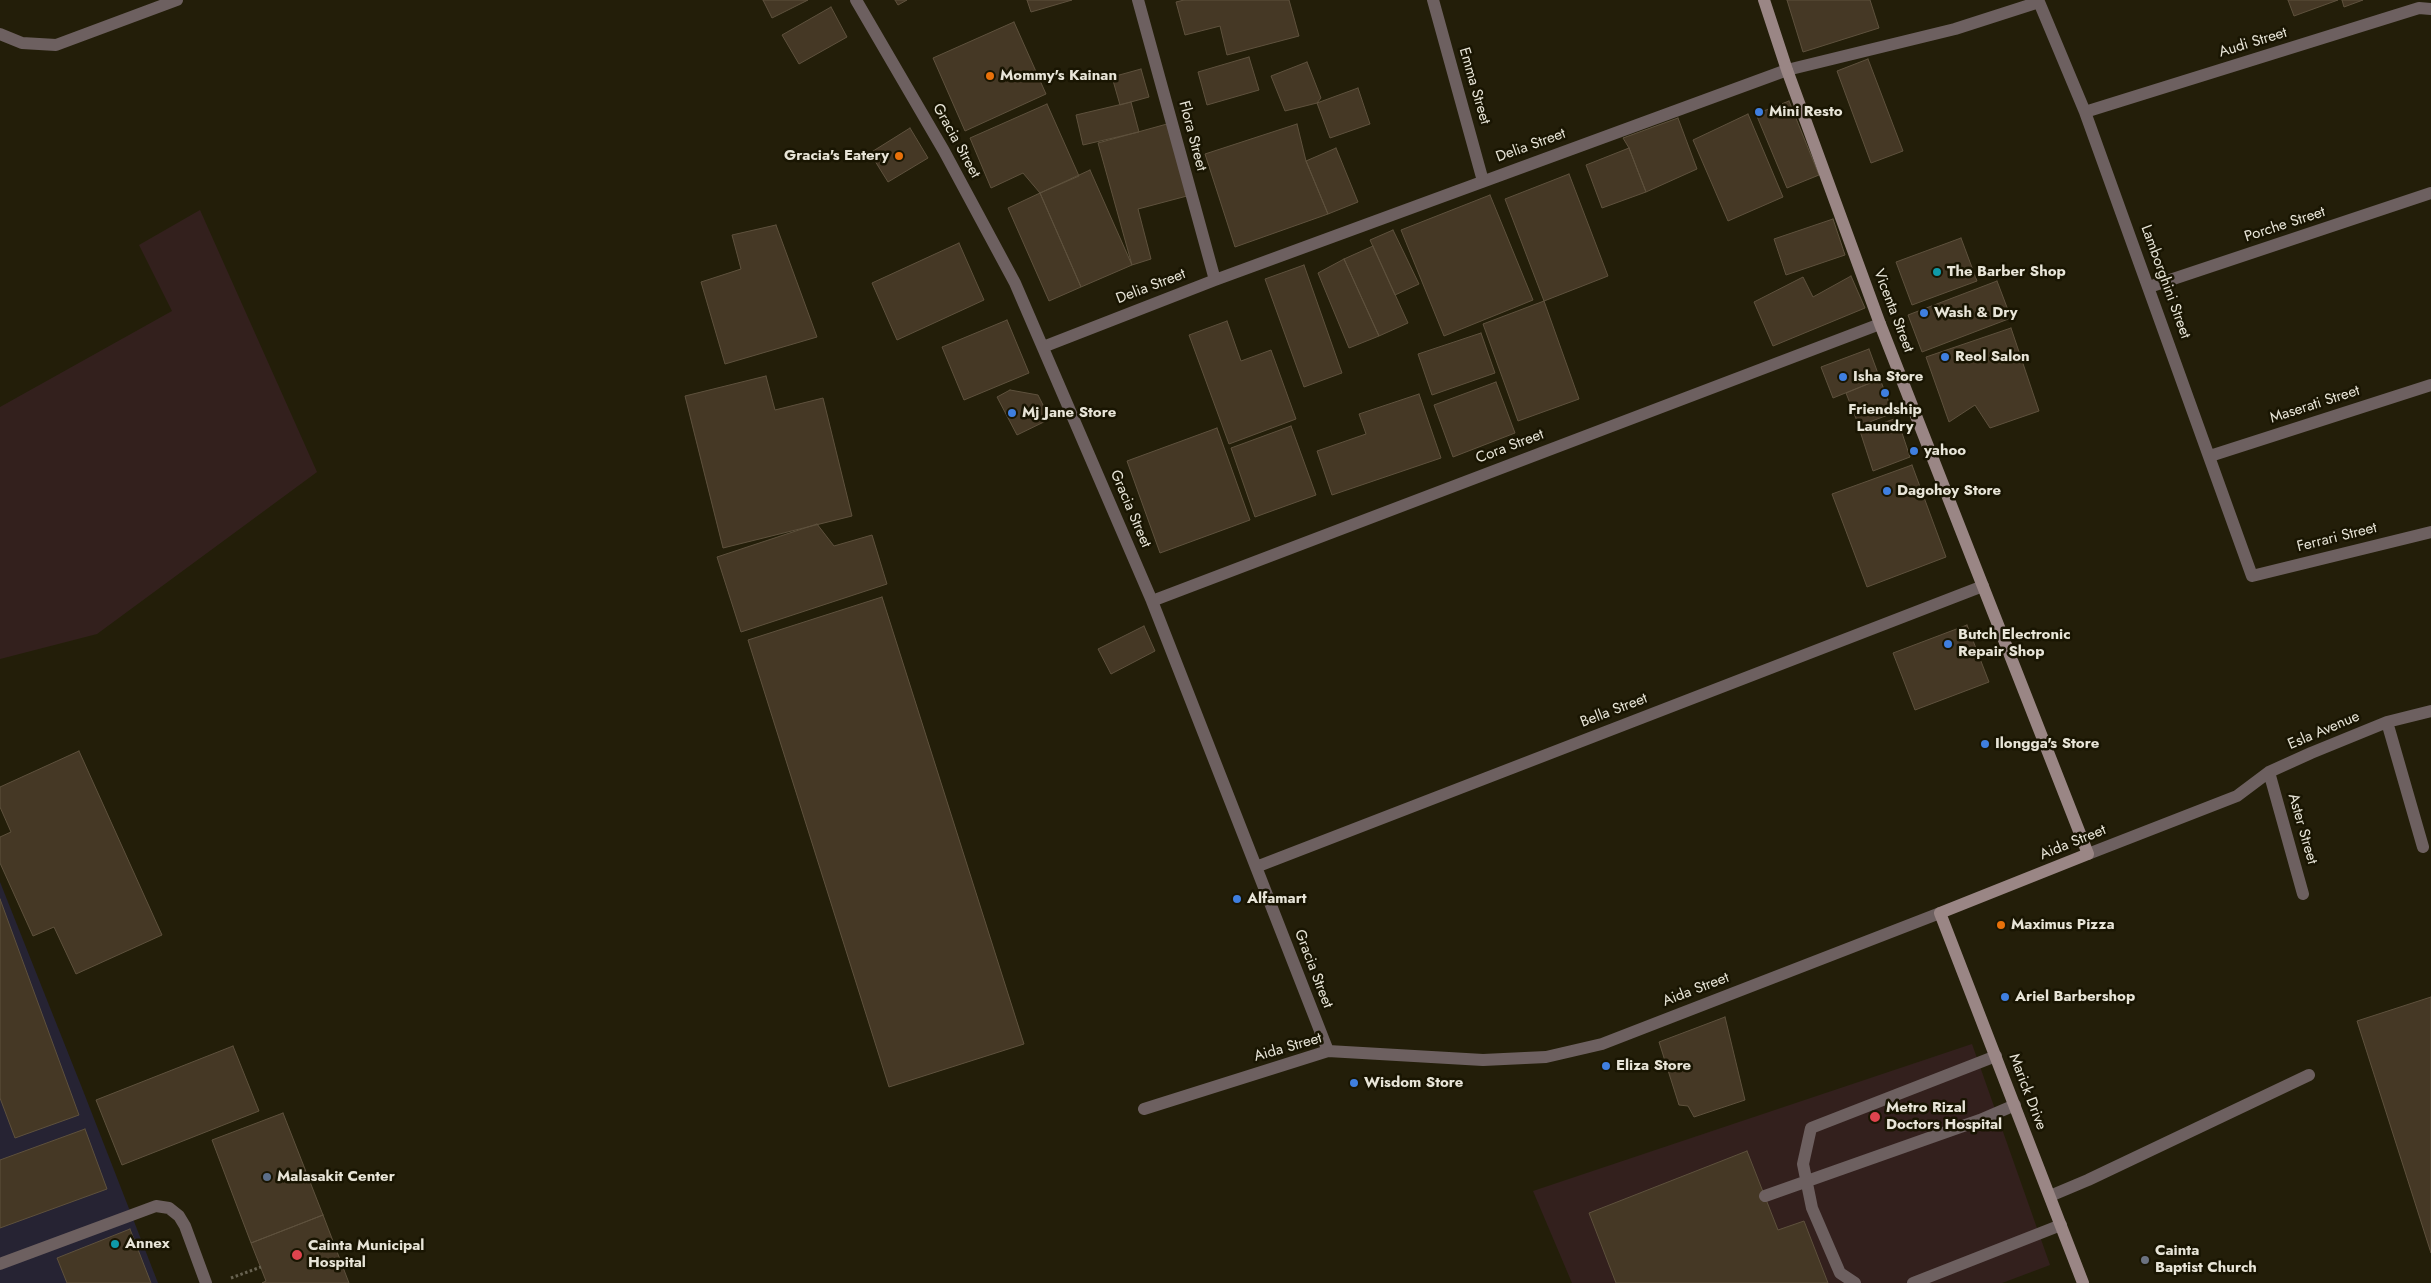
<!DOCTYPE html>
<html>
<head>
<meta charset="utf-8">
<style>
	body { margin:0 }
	canvas { display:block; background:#231e09 }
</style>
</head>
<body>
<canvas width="2431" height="1283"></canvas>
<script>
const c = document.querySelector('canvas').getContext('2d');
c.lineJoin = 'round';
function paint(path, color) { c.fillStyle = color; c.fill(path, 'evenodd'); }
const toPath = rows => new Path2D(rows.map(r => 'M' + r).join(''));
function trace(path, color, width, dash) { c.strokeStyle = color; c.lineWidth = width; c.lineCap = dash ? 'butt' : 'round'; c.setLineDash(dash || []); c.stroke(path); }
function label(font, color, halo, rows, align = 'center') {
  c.font = font + ' Jost,sans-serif'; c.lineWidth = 5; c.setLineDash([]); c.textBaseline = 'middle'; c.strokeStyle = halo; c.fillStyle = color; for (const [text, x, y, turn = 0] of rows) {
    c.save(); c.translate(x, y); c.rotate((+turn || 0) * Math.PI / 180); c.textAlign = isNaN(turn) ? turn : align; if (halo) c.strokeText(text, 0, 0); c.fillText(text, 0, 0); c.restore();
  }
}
paint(toPath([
	[0,882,82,1088,158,1283,0,1283]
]), '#262333');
paint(toPath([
	[200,210,317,472,97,634,0,659,0,407,172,311,139,245],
	[1972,1044,2050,1265,2002,1283,1572,1283,1533,1191]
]), '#33201d');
const building = toPath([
	[763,0,808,0,772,18,763,0],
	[895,0,907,0,898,5,895,0],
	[1027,0,1072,0,1031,12,1027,0],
	[1184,0,1289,0,1299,36,1227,55,1220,26,1185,35,1176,2,1184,0],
	[1787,0,1870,0,1879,28,1803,52,1787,0],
	[2288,0,2338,0,2294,16,2288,0],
	[2342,0,2363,0,2344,7,2342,0],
	[831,7,847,37,799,64,782,35,831,7],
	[1014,22,1046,94,965,131,933,58,1014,22],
	[1249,57,1259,90,1207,105,1198,72,1249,57],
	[1868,59,1903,151,1871,163,1837,71,1868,59],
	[1307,62,1321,98,1317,103,1285,111,1271,76,1307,62],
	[1141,69,1149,97,1120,105,1112,77,1141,69],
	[1358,88,1370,124,1330,138,1317,103,1358,88],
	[1789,101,1819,175,1787,188,1756,114,1789,101],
	[1131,102,1139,132,1083,145,1076,115,1131,102],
	[1047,104,1079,176,1040,193,1023,173,991,188,970,138,1047,104],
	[1748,114,1783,197,1728,221,1693,140,1748,114],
	[1678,118,1697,169,1646,192,1629,148,1623,138,1678,118],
	[1167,124,1187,196,1138,209,1151,259,1132,265,1098,143,1167,124],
	[1297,124,1306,161,1328,214,1235,247,1205,154,1297,124],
	[910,128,928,158,888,182,870,153,910,128],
	[1336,148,1358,202,1328,214,1306,161,1336,148],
	[1629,148,1646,192,1602,208,1586,165,1629,148],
	[1090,170,1132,265,1081,287,1040,193,1090,170],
	[1569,174,1608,276,1544,301,1505,199,1569,174],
	[1040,193,1081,287,1049,301,1008,208,1040,193],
	[1490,195,1533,300,1444,336,1401,230,1490,195],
	[1833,219,1845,255,1786,275,1774,239,1833,219],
	[776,225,817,337,725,364,701,282,741,269,732,235,776,225],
	[1393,230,1419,284,1395,295,1370,240,1393,230],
	[1961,238,1977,281,1912,305,1896,262,1961,238],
	[959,243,984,300,897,340,872,283,959,243],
	[1373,246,1408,323,1379,336,1344,259,1373,246],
	[1344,259,1379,336,1349,348,1318,273,1344,259],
	[1304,265,1342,373,1304,387,1265,279,1304,265],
	[1851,276,1865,308,1773,346,1754,302,1803,277,1813,297,1851,276],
	[1997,281,2011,318,1922,352,1908,315,1997,281],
	[1544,301,1579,399,1518,421,1483,324,1544,301],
	[1007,320,1029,373,964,400,942,347,1007,320],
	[1227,321,1241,361,1271,350,1296,419,1229,444,1189,335,1227,321],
	[2011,328,2039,411,1990,428,1975,405,1949,422,1926,357,2011,328],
	[1481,333,1495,373,1432,395,1418,354,1481,333],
	[1869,349,1880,379,1833,398,1821,367,1869,349],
	[766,376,775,410,823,398,852,516,723,548,685,396,766,376],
	[1880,379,1893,413,1859,426,1846,393,1880,379],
	[1496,382,1515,433,1453,457,1434,405,1496,382],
	[1010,390,1038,395,1050,419,1017,435,997,397,1010,390],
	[1419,394,1441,458,1332,495,1317,451,1366,434,1359,414,1419,394],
	[1897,418,1910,457,1873,471,1860,431,1897,418],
	[1291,426,1316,495,1255,517,1231,448,1291,426],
	[1217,428,1250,520,1160,553,1127,461,1217,428],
	[1912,465,1946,557,1867,587,1832,494,1912,465],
	[817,524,834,546,872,535,887,584,741,632,717,557,817,524],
	[882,597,1024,1044,889,1087,748,640,882,597],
	[1967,625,1989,682,1915,710,1893,653,1967,625],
	[1144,626,1155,651,1111,674,1098,649,1144,626],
	[79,751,162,935,76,974,54,927,33,936,0,863,0,837,11,832,0,807,0,787,79,751],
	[0,899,79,1115,15,1138,0,1098,0,899],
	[2431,997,2431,1253,2357,1021,2431,997],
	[1725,1017,1745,1100,1694,1117,1688,1106,1679,1105,1659,1042,1725,1017],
	[233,1046,259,1111,122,1165,96,1100,233,1046],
	[283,1113,323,1215,251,1243,212,1140,283,1113],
	[85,1129,107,1189,0,1228,0,1160,85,1129],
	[1747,1151,1778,1230,1804,1221,1828,1283,1616,1283,1589,1213,1747,1151],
	[323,1215,349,1283,262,1283,266,1281,251,1243,323,1215],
	[130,1229,151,1283,67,1283,57,1258,130,1229]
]);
paint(building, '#453825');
trace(building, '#5e513d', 1);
trace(toPath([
	[231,1278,261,1267]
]), '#686351', 3, [2.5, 2.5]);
trace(toPath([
	[0,34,22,43,56,45,177,0],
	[1765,1196,1980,1120,2015,1105],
	[2050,1196,2088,1180,2309,1075],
	[1855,1283,1840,1273,1812,1208,1803,1164,1811,1128,1996,1056],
	[1913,1283,2061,1225]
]), '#6d6060', 12);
trace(toPath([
	[856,0,944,151,1015,283,1152,601,1328,1051],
	[1138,0,1215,280],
	[1433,0,1483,181],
	[2039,2,2085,112,2252,576,2431,532],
	[2085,112,2419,8,2431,9],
	[2149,287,2431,193],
	[1043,347,1215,280,1787,70,1955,29,2039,2],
	[2210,456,2431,385],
	[1152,601,1880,324],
	[2387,722,2423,847],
	[2269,772,2303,894],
	[2088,854,2237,796,2269,772,2311,753,2387,722,2431,711],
	[1256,867,1983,586],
	[1144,1109,1328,1051,1483,1060,1546,1057,1602,1044,1940,913],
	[0,1264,156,1206,169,1208,179,1216,185,1226,206,1283]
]), '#6d6060', 12);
trace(toPath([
	[1764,0,1787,70,1880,324,2088,854,1940,913,2083,1283]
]), '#9a8685', 12);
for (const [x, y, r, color] of [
	[990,76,5,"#e8710a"],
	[1759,112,5,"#3f7fe0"],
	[899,156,5,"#e8710a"],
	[1937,272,5,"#0f9aa8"],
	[1924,313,5,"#3f7fe0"],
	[1945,357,5,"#3f7fe0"],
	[1843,377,5,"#3f7fe0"],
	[1885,393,5,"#3f7fe0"],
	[1012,413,5,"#3f7fe0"],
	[1914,451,5,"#3f7fe0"],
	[1887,491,5,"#3f7fe0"],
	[1948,644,5,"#3f7fe0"],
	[1985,744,5,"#3f7fe0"],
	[1237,899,5,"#3f7fe0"],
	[2001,925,5,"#e8710a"],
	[2005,997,5,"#3f7fe0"],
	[1606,1066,5,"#3f7fe0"],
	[1354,1083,5,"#3f7fe0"],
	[1875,1117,6,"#e0444e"],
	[267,1177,5,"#5c6f8a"],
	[115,1244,5,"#0f9aa8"],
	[297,1255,6,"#e0444e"],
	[2145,1260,5,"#6b7280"]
]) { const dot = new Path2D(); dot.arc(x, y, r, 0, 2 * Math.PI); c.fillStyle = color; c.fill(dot); trace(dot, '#191502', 2); }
label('15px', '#e8e5d8', '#191502', [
	["Audi Street",2253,43,-17],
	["Emma Street",1474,86,74],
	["Flora Street",1192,136,75],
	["Gracia Street",956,141,61],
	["Delia Street",1531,146,-20],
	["Porche Street",2285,225,-18],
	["Lamborghini Street",2165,282,70],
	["Delia Street",1151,287,-21],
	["Vicenta Street",1893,311,69],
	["Maserati Street",2315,405,-18],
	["Cora Street",1510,447,-21],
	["Gracia Street",1130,509,67],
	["Ferrari Street",2337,538,-14],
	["Bella Street",1614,711,-21],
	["Esla Avenue",2324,731,-23],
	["Aster Street",2302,829,74],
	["Aida Street",2073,843,-22],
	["Gracia Street",1313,969,69],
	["Aida Street",1696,990,-21],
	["Aida Street",1288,1048,-16],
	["Marick Drive",2027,1092,69]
]);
label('bold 15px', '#e8e5d8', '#191502', [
	["Mommy's Kainan",1000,76],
	["Mini Resto",1769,112],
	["Gracia's Eatery",889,156,"right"],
	["The Barber Shop",1947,272],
	["Wash & Dry",1934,313],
	["Reol Salon",1955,357],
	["Isha Store",1853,377],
	["Friendship",1885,410,"center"],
	["Laundry",1885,427,"center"],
	["Mj Jane Store",1022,413],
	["yahoo",1924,451],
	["Dagohoy Store",1897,491],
	["Butch Electronic",1958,635],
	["Repair Shop",1958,652],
	["Ilongga's Store",1995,744],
	["Alfamart",1247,899],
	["Maximus Pizza",2011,925],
	["Ariel Barbershop",2015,997],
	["Eliza Store",1616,1066],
	["Wisdom Store",1364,1083],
	["Metro Rizal",1886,1108],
	["Doctors Hospital",1886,1125],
	["Malasakit Center",277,1177],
	["Annex",125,1244],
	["Cainta Municipal",308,1246],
	["Hospital",308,1263],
	["Cainta",2155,1251],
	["Baptist Church",2155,1268]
], 'left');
</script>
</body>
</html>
